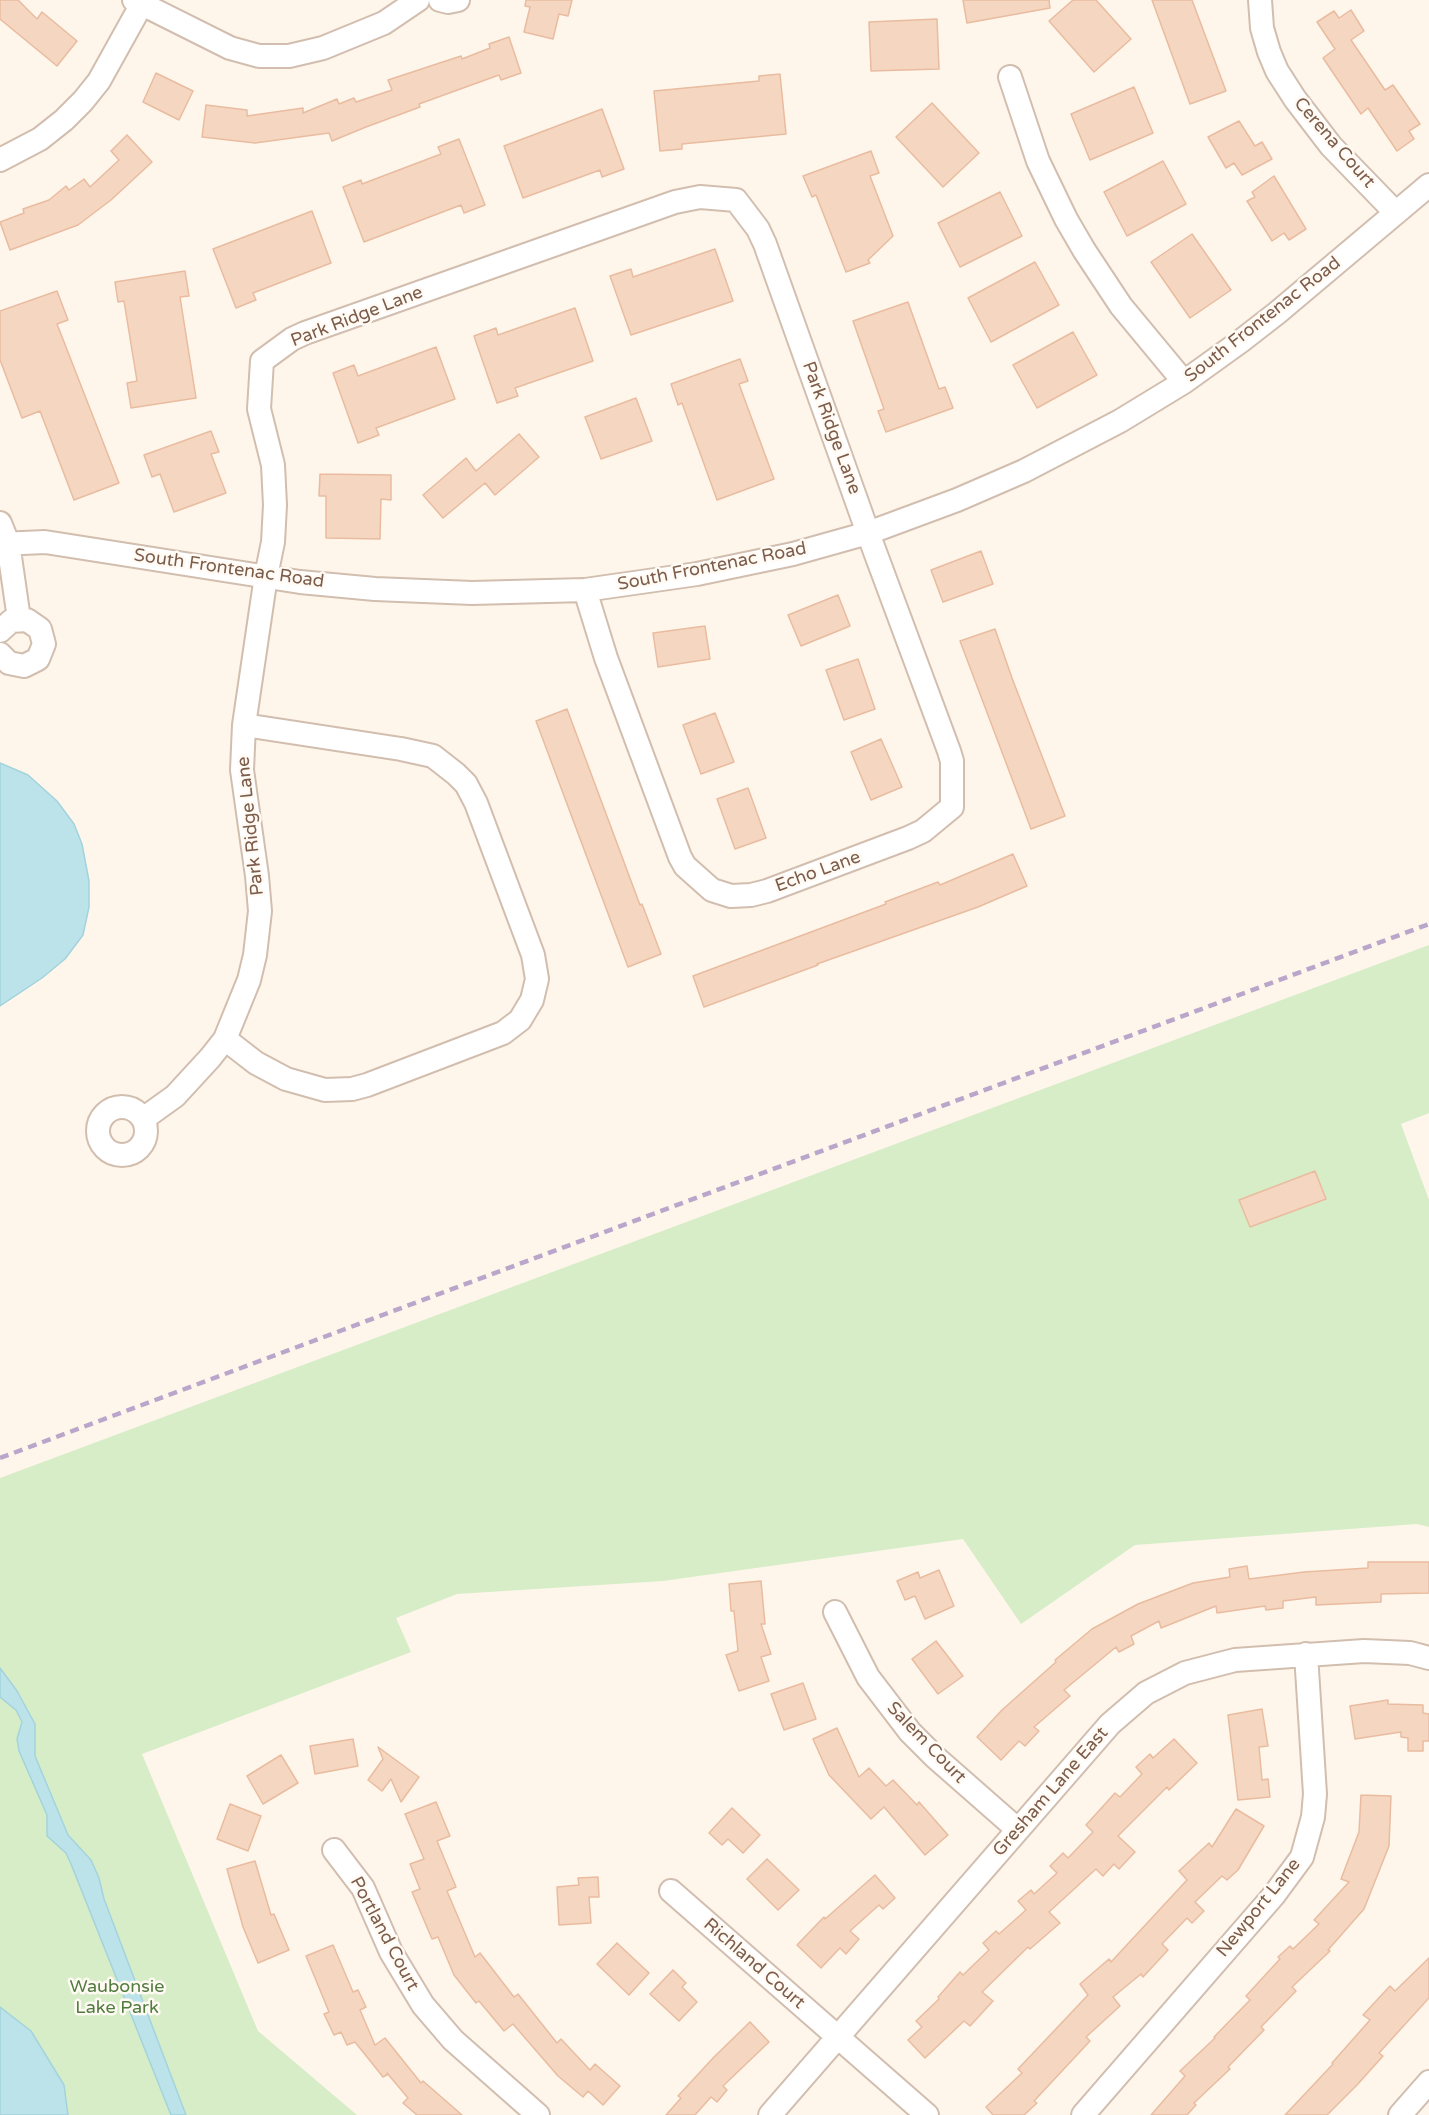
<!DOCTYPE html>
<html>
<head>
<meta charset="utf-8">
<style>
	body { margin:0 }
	canvas { display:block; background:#fef6eb }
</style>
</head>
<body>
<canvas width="1429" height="2115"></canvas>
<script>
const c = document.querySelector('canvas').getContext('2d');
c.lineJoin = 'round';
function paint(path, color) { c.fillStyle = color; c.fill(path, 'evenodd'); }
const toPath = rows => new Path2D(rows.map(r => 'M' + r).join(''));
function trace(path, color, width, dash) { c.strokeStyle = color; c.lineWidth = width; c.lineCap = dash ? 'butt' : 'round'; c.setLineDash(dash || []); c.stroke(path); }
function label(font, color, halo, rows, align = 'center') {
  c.font = font + ' "Varela Round",sans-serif'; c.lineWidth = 5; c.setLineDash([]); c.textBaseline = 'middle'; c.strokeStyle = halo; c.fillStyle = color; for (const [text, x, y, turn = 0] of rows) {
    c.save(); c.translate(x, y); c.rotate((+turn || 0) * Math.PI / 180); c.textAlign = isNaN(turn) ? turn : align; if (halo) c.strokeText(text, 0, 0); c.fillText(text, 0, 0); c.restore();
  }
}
paint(toPath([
	[1429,945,1429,1113,1401,1124,1429,1200,1429,1527,1417,1524,1135,1545,1021,1624,963,1539,663,1581,457,1594,396,1618,411,1652,142,1754,258,2031,357,2115,0,2115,0,1478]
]), '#d7edc7');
const water = toPath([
	[0,763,28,775,57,801,74,824,82,844,89,881,89,907,83,935,65,959,42,978,0,1006,0,763],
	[0,1668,17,1691,35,1724,35,1756,68,1835,91,1860,99,1878,104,1899,186,2115,171,2115,71,1864,66,1853,47,1836,47,1815,19,1751,17,1739,22,1722,16,1710,0,1697,0,1668],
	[0,2007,31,2031,64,2085,68,2115,0,2115,0,2007]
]);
paint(water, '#bde3ea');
trace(water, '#a3d3dc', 1.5);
const building = toPath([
	[0,0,18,0,37,19,42,12,77,41,57,66,0,19,0,0],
	[526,0,572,0,568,16,559,14,553,39,524,32,530,7,525,6,526,0],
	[963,0,1049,0,1050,8,967,23,963,0],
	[1073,0,1096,0,1131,39,1094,72,1049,21,1073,0],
	[1152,0,1192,0,1226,91,1190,104,1152,0],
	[1351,10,1364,31,1351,40,1385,90,1393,85,1420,124,1409,131,1414,139,1397,151,1368,108,1361,114,1323,58,1335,49,1317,22,1334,11,1339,18,1351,10],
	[937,19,939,69,871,71,869,22,937,19],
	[509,37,521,73,501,80,499,75,419,104,420,107,366,127,332,141,329,133,255,143,202,137,206,105,247,110,247,116,303,108,303,113,337,99,339,104,354,98,356,102,392,90,388,80,461,56,462,59,490,48,489,44,509,37],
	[156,73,193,91,179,120,143,102,156,73],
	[780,74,786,134,682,144,682,149,660,151,654,91,759,81,759,76,780,74],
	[1134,87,1153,133,1090,160,1071,114,1134,87],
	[932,103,979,153,943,187,896,137,932,103],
	[602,109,624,169,602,177,600,170,523,198,504,146,602,109],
	[1239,121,1255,146,1262,142,1272,159,1242,175,1234,163,1226,168,1208,137,1239,121],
	[127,135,152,162,111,200,78,225,10,250,0,222,24,213,23,209,49,200,66,186,69,190,84,179,90,187,119,160,111,151,127,135],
	[459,139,485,205,464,213,461,205,364,242,343,187,361,180,362,184,441,154,438,147,459,139],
	[871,151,879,173,870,176,893,236,868,260,870,263,846,272,816,195,812,197,803,176,871,151],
	[1163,161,1186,204,1127,236,1104,192,1163,161],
	[1274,176,1306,229,1289,240,1284,233,1272,241,1247,201,1255,197,1252,192,1274,176],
	[1000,192,1022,236,960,267,938,223,1000,192],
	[312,211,331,263,253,293,256,300,236,308,213,249,312,211],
	[1192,234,1231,290,1190,318,1151,262,1192,234],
	[715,249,733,301,631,335,610,276,631,269,633,277,715,249],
	[1035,262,1059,305,991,342,968,298,1035,262],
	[185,271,189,296,180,297,196,398,131,408,127,383,137,381,124,301,118,302,115,282,185,271],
	[57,291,68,320,57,324,119,483,74,500,40,411,22,418,0,360,0,311,57,291],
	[908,302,939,389,945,387,953,408,886,432,878,411,884,409,853,321,908,302],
	[575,308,593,361,515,388,518,396,497,403,474,336,496,328,498,335,575,308],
	[1073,332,1097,375,1037,408,1013,365,1073,332],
	[436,347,455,399,376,428,379,435,358,443,333,373,354,365,358,376,436,347],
	[740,359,748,381,739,384,774,479,717,500,682,403,678,405,671,384,740,359],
	[636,398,652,441,601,459,585,417,636,398],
	[211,431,219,452,211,454,226,493,174,512,160,474,152,477,144,455,211,431],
	[519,434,539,457,495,495,485,483,443,518,423,495,466,458,476,471,519,434],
	[320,474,391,475,391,500,381,499,380,539,326,538,326,496,319,496,320,474],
	[981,551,993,584,943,602,931,570,981,551],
	[838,595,850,626,801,646,788,615,838,595],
	[705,626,710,659,658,667,653,633,705,626],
	[995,629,1012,678,1065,816,1031,829,960,641,995,629],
	[858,659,875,709,844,720,826,670,858,659],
	[567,709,640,905,642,904,661,954,628,967,536,721,567,709],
	[715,713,734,762,701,774,683,725,715,713],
	[881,739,902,787,871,800,851,752,881,739],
	[748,788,766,838,735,849,717,799,748,788],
	[1013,854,1027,886,978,907,817,964,818,965,704,1007,693,976,886,904,885,902,938,882,940,885,1013,854],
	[1315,1171,1326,1199,1250,1227,1239,1200,1315,1171],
	[1368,1562,1429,1562,1429,1593,1381,1594,1381,1602,1316,1605,1316,1597,1283,1601,1283,1608,1266,1610,1265,1606,1217,1613,1216,1606,1161,1628,1159,1621,1131,1636,1134,1644,1119,1652,1116,1647,1064,1690,1070,1696,1034,1727,1039,1731,1025,1746,1019,1741,1001,1760,977,1737,1002,1710,1056,1662,1055,1660,1092,1629,1138,1604,1193,1583,1230,1577,1229,1569,1247,1566,1249,1579,1304,1572,1368,1568,1368,1562],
	[939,1570,954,1606,925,1619,915,1596,905,1600,897,1581,918,1572,920,1578,939,1570],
	[761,1581,765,1624,761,1624,771,1654,761,1657,769,1681,739,1691,726,1655,738,1651,734,1611,731,1611,729,1584,761,1581],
	[936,1641,963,1676,938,1694,912,1659,936,1641],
	[803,1683,816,1719,784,1730,771,1694,803,1683],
	[1388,1700,1388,1704,1423,1705,1423,1713,1429,1714,1429,1741,1423,1741,1423,1751,1408,1751,1408,1738,1401,1737,1401,1732,1355,1739,1350,1706,1388,1700],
	[1262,1709,1268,1746,1259,1747,1262,1780,1268,1779,1270,1797,1238,1800,1228,1715,1262,1709],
	[837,1728,859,1777,869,1768,886,1786,893,1780,917,1805,919,1802,948,1835,925,1855,884,1807,871,1819,829,1775,813,1739,837,1728],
	[353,1739,358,1766,315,1774,310,1746,353,1739],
	[1174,1739,1197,1763,1169,1790,1167,1787,1118,1836,1135,1852,1119,1869,1114,1864,1103,1876,1096,1869,1049,1912,1060,1923,1030,1949,1028,1947,982,1992,993,2001,970,2026,964,2021,925,2058,908,2040,922,2027,916,2021,939,1999,938,1997,960,1972,963,1975,989,1950,983,1943,996,1931,999,1934,1026,1910,1018,1901,1031,1890,1034,1894,1057,1873,1050,1866,1063,1853,1068,1858,1093,1832,1086,1825,1115,1793,1120,1797,1142,1774,1136,1767,1150,1754,1153,1758,1174,1739],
	[378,1747,419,1777,401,1802,391,1779,382,1791,368,1780,383,1759,378,1747],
	[281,1755,298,1783,263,1804,247,1776,281,1755],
	[1361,1795,1391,1796,1389,1846,1364,1909,1328,1950,1330,1951,1292,1987,1296,1991,1261,2027,1264,2030,1228,2067,1230,2069,1194,2103,1196,2105,1187,2115,1151,2115,1185,2076,1180,2071,1215,2038,1214,2037,1250,2000,1246,1996,1280,1959,1278,1957,1290,1946,1293,1949,1319,1924,1314,1920,1349,1882,1341,1879,1359,1832,1361,1795],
	[436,1802,450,1836,437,1841,456,1887,447,1891,475,1957,480,1953,514,1997,518,1994,557,2043,561,2039,590,2070,595,2064,620,2086,603,2105,588,2091,583,2097,558,2076,513,2024,504,2031,479,2001,476,2003,454,1975,438,1937,432,1939,412,1892,420,1889,410,1864,424,1859,405,1814,436,1802],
	[230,1804,261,1816,248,1851,217,1839,230,1804],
	[732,1808,760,1835,743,1853,728,1839,722,1845,709,1833,732,1808],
	[1236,1809,1264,1826,1238,1870,1227,1880,1222,1876,1195,1902,1204,1911,1192,1923,1187,1918,1162,1944,1168,1950,1143,1977,1141,1974,1113,1997,1120,2006,1086,2037,1090,2041,1034,2101,1037,2103,1024,2115,993,2115,986,2107,1022,2073,1018,2069,1088,1995,1080,1984,1109,1959,1111,1962,1187,1880,1179,1871,1209,1843,1212,1847,1236,1809],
	[767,1859,799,1890,778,1910,747,1879,767,1859],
	[255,1861,271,1915,274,1914,289,1950,258,1963,243,1927,227,1869,255,1861],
	[875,1875,895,1898,883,1909,879,1905,850,1931,859,1939,846,1954,840,1948,821,1968,797,1945,824,1917,825,1919,875,1875],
	[598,1877,599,1897,589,1897,591,1923,559,1925,557,1887,579,1885,578,1878,598,1877],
	[617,1943,649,1973,629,1995,597,1964,617,1943],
	[333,1945,353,1992,358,1990,366,2007,360,2010,375,2045,385,2038,421,2083,423,2081,462,2115,417,2115,403,2103,408,2098,387,2073,388,2074,383,2077,355,2042,347,2045,341,2032,334,2035,324,2014,329,2012,306,1956,333,1945],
	[1429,1958,1429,1998,1379,2053,1383,2056,1357,2085,1327,2115,1285,2115,1333,2064,1332,2063,1370,2020,1363,2015,1390,1986,1395,1991,1429,1958],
	[673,1970,686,1983,682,1987,697,2002,679,2021,650,1994,673,1970],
	[750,2022,769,2042,723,2086,727,2090,717,2102,711,2097,695,2115,666,2115,681,2098,678,2096,714,2057,750,2022]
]);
paint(building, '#f5d6c1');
trace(building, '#e9bca0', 1.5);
const minor = toPath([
	[134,0,230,48,259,56,289,56,323,48,384,23,418,0],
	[440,0,448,2,458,0],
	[1260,0,1262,28,1269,52,1277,71,1295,99,1331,146,1396,213],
	[1010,77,1038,161,1066,219,1084,250,1121,306,1184,382],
	[0,160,40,139,64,120,83,101,99,81,144,0],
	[0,523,8,543,19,619],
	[0,544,45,542,300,582,375,589,472,593,585,590,697,574,793,554,868,533,957,500,1024,471,1120,421,1184,382,1241,341,1277,313,1429,185],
	[0,631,11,621,27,620,40,629,44,644,38,659,24,666,9,663,0,654],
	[225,1039,256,1063,286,1079,325,1090,352,1089,367,1085,503,1033,520,1020,532,1000,537,979,533,955,476,803,466,784,456,774,433,756,401,749,244,725],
	'98 1131a24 24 0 1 1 48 0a24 24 0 1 1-48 0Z',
	[143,1119,175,1096,210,1058,225,1039,249,980,255,955,260,911,257,876,242,770,244,725,266,576,273,542,275,505,273,465,259,409,262,361,292,339,305,333,675,202,700,197,736,200,758,229,765,244,868,533,949,751,952,761,952,807,923,831,908,838,767,891,751,895,731,896,712,890,685,866,680,857,606,658,585,590],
	[835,1612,868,1677,910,1732,935,1757,1017,1829],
	[334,1850,363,1888,391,1952,423,2005,453,2040,538,2115],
	[671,1891,927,2115],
	[770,2115,1110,1724,1146,1693,1185,1673,1235,1660,1364,1651,1410,1653,1429,1658],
	[1083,2115,1274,1895,1302,1857,1313,1817,1315,1794,1306,1654],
	[1400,2115,1429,2082]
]);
trace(minor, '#d2beaf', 26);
trace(minor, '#fff', 22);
trace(toPath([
	[0,1458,1429,924]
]), '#baa6ca', 4.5, [9, 6]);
label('18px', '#7c5c4b', '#fffaf3', [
	["Cerena Court",1334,143,49],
	["Park Ridge Lane",357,317,-21],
	["South Frontenac Road",1263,320,-38],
	["Park Ridge Lane",831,428,70],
	["South Frontenac Road",712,567,-11],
	["South Frontenac Road",229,569,8],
	["Park Ridge Lane",251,826,-96],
	["Echo Lane",818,872,-20],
	["Salem Court",926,1743,46],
	["Gresham Lane East",1051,1792,-49],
	["Newport Lane",1259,1908,-51],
	["Portland Court",384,1934,62],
	["Richland Court",754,1964,41]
]);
label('18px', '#517c3f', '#fffaf3', [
	["Waubonsie",117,1987],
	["Lake Park",117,2008]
]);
</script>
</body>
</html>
